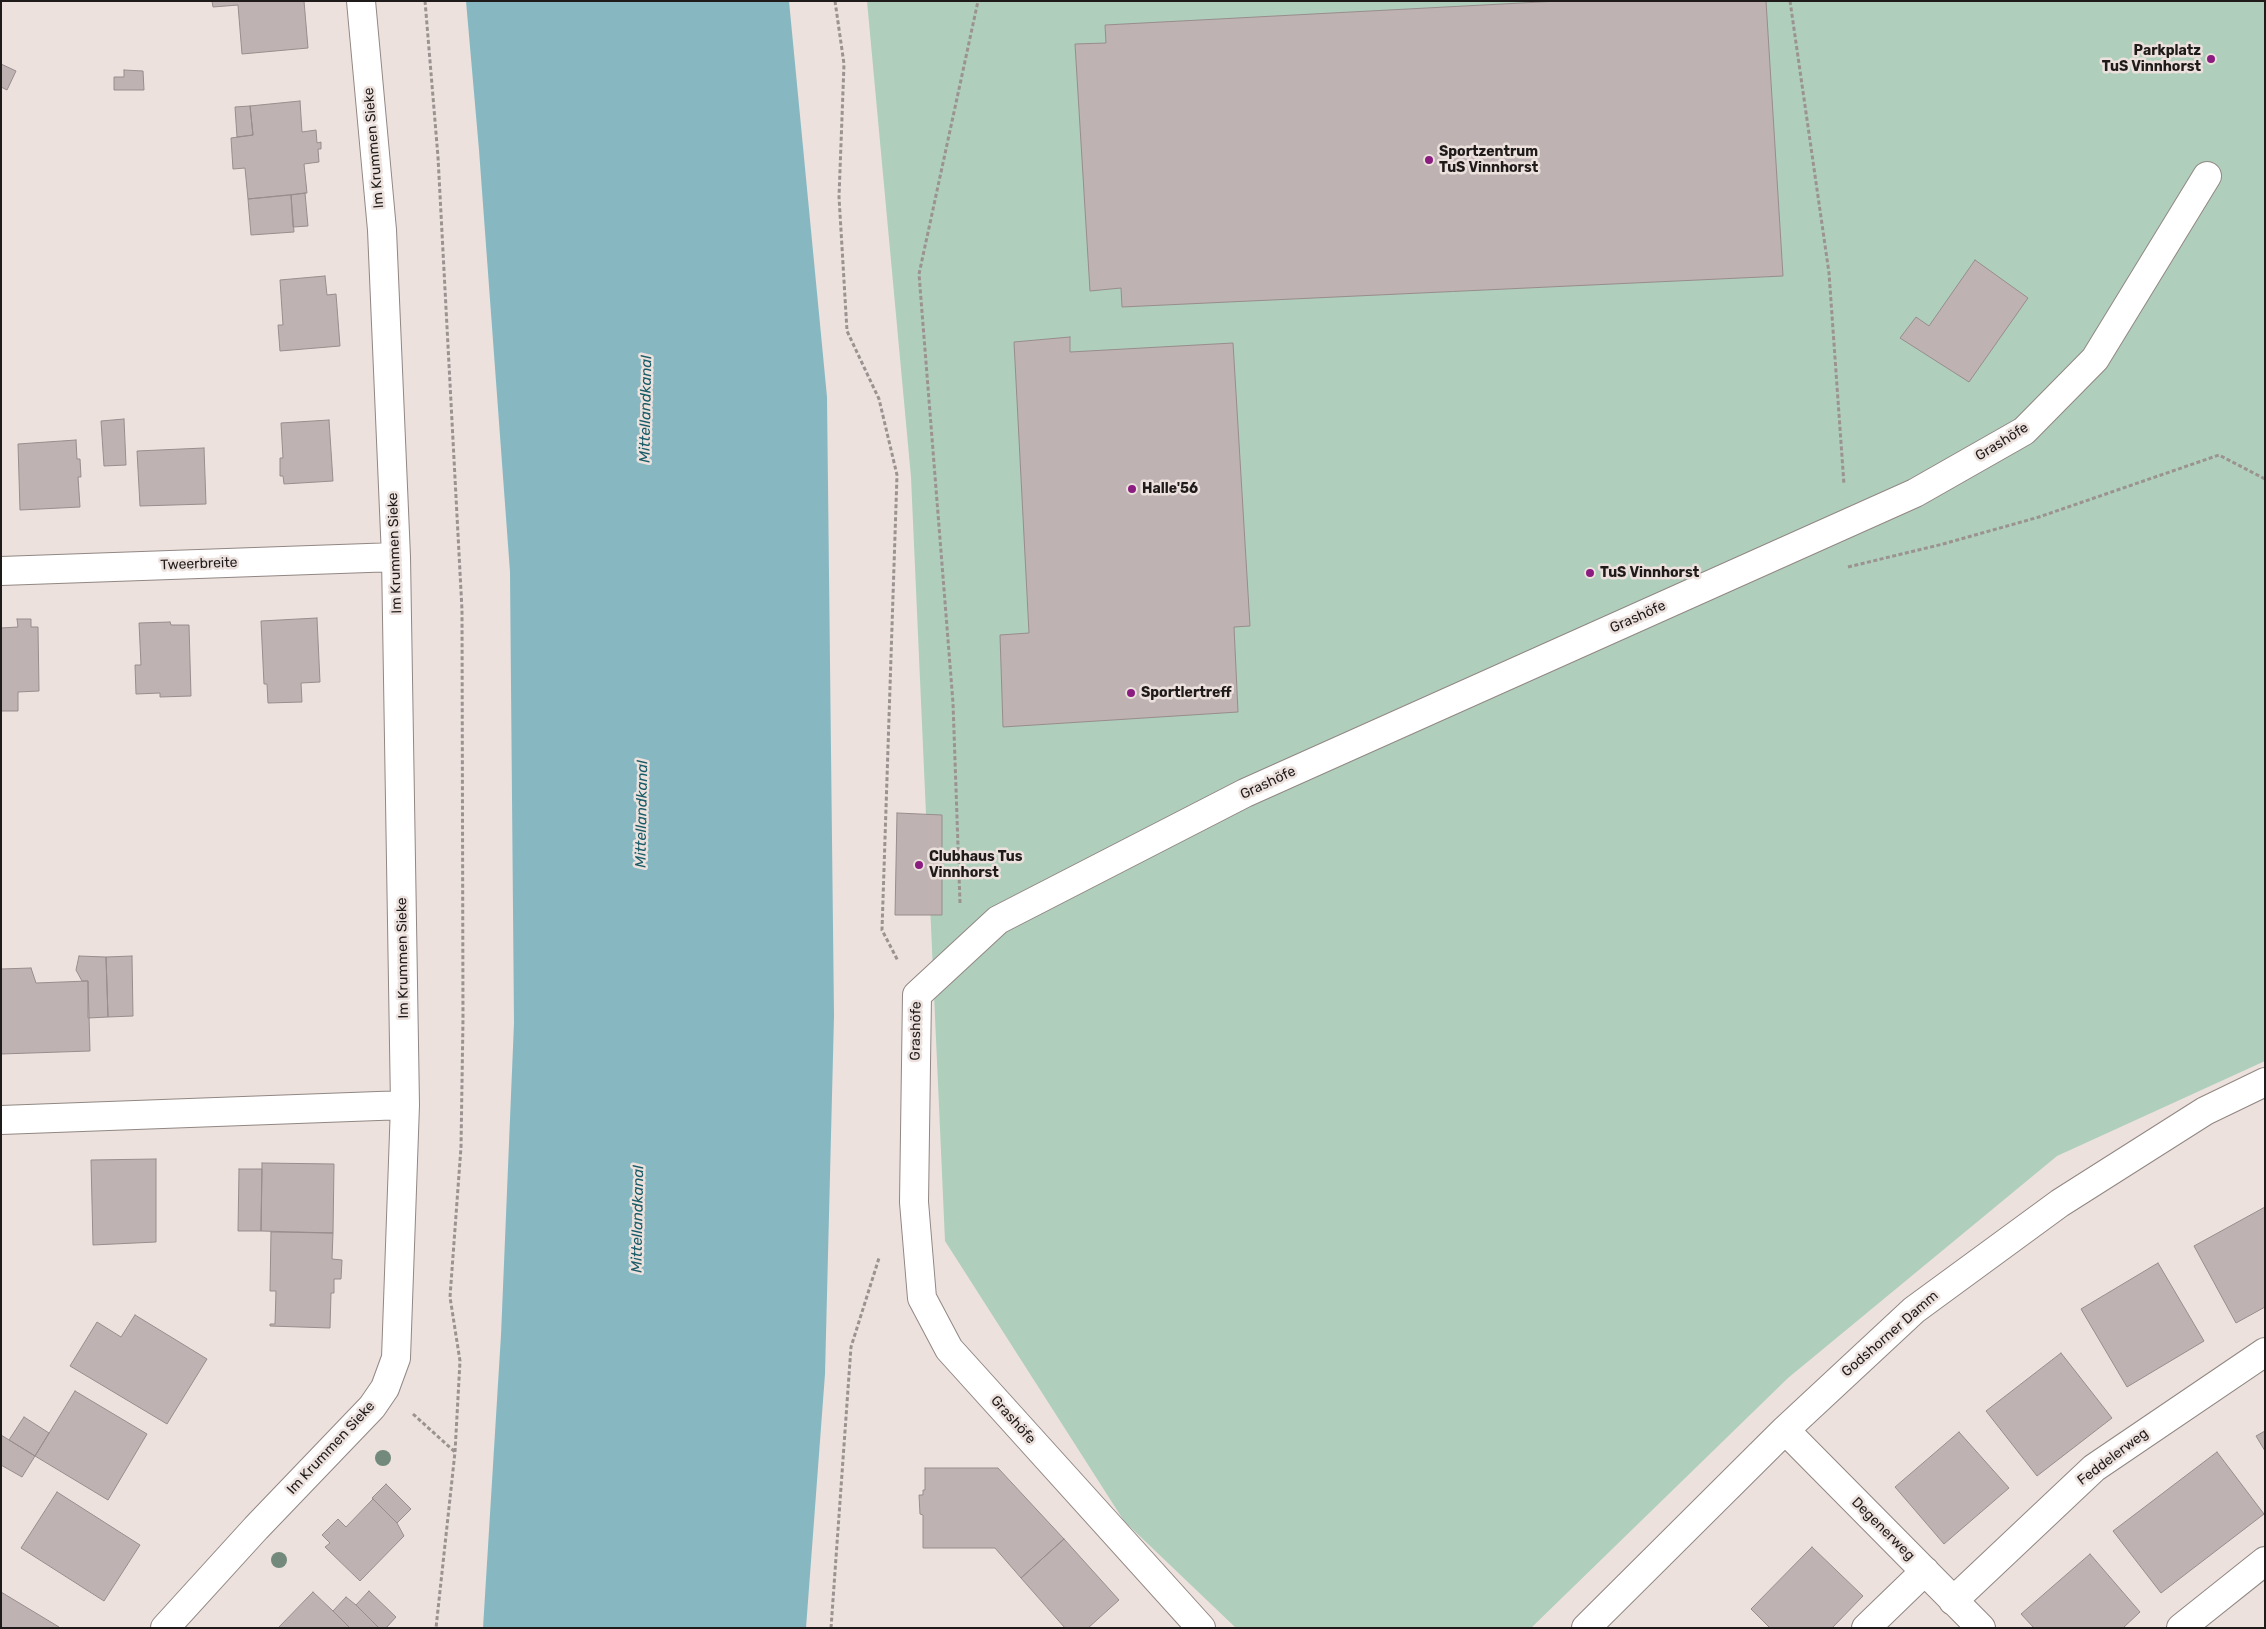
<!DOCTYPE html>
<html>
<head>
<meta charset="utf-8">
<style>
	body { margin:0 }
	#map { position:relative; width:2266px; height:1629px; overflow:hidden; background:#ece1dd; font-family:Rubik,sans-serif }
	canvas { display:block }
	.frame { position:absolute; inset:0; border:2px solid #1f1b1a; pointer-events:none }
</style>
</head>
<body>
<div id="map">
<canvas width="2266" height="1629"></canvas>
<div class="frame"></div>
</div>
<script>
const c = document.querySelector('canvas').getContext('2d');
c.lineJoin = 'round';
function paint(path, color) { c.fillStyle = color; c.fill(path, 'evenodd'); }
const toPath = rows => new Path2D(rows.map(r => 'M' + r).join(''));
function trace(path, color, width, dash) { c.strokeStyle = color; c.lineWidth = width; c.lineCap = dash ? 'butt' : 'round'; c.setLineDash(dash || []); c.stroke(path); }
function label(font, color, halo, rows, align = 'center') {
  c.font = font + ' Rubik,sans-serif'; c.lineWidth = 5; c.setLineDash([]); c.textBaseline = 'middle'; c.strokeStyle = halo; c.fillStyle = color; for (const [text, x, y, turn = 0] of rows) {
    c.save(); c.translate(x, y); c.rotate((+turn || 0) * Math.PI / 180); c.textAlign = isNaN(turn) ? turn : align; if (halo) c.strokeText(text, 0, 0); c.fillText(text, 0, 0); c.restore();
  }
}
paint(toPath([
	[867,1,2265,1,2265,1061,2057,1156,1788,1378,1531,1628,1236,1628,1124,1521,945,1241,911,477]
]), '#afcebc');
paint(toPath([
	[466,1,789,1,827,397,834,1016,825,1374,806,1628,483,1628,501,1335,514,1023,510,572,479,150]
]), '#87b8c2');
const building = toPath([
	[212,1,304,1,308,48,242,54,238,5,213,7,212,1],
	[1559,1,1766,1,1783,276,1122,307,1121,288,1090,291,1075,44,1106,43,1105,25,1559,1],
	[1,64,16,71,7,90,1,87,1,64],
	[124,70,143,71,144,90,114,90,114,77,124,77,124,70],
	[300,101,302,132,316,130,317,143,321,142,321,149,318,149,319,162,304,164,307,193,248,199,245,168,233,169,231,138,253,135,250,106,300,101],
	[250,106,253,135,237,137,235,107,250,106],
	[305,193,308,226,293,227,291,195,305,193],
	[291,195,294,232,251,235,248,199,291,195],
	[1975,260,2028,298,1969,382,1900,338,1916,317,1929,326,1975,260],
	[325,276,327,295,336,294,340,346,280,351,278,325,283,325,280,280,325,276],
	[1070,337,1070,352,1233,343,1250,626,1234,627,1238,712,1003,727,1000,635,1029,633,1014,342,1070,337],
	[124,419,126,465,104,466,101,421,124,419],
	[329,420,333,481,284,484,283,476,280,476,280,458,283,458,281,423,329,420],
	[76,440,77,459,80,459,81,477,78,477,80,507,20,510,18,444,76,440],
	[204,448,206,504,140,506,137,451,204,448],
	[317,618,320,682,301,683,302,702,268,703,267,684,264,684,261,621,317,618],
	[17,619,31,619,31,627,38,627,39,691,18,692,18,711,1,711,1,628,18,627,17,619],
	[170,622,171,625,189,625,191,696,160,697,160,693,136,694,135,665,141,665,139,623,170,622],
	[897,813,942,815,942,915,895,915,897,813],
	[79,956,106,957,108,1017,88,1018,88,981,82,981,76,970,79,956],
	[132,956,133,1016,108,1017,106,957,132,956],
	[31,968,36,983,88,981,90,1051,1,1054,1,969,31,968],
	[156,1159,156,1242,93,1245,91,1160,156,1159],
	[262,1163,334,1164,333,1233,261,1231,262,1163],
	[239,1169,262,1169,261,1231,238,1231,239,1169],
	[2265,1207,2265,1307,2236,1323,2194,1246,2265,1207],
	[271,1232,333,1233,332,1259,342,1260,341,1279,334,1279,334,1293,331,1293,330,1328,270,1326,270,1324,275,1324,276,1291,270,1291,271,1232],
	[2158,1263,2204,1341,2127,1387,2081,1309,2158,1263],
	[135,1315,207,1359,167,1424,70,1366,97,1322,121,1337,135,1315],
	[2061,1353,2112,1418,2037,1476,1986,1411,2061,1353],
	[75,1391,147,1434,108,1500,35,1456,75,1391],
	[24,1417,49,1433,35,1456,9,1440,24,1417],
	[2265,1431,2265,1451,2256,1436,2265,1431],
	[1959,1432,2009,1488,1944,1544,1895,1487,1959,1432],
	[1,1435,35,1456,22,1477,1,1465,1,1435],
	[2217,1452,2264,1514,2161,1593,2113,1531,2217,1452],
	[925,1468,998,1468,1064,1539,1021,1578,995,1548,923,1548,923,1515,920,1514,919,1495,923,1495,923,1490,925,1490,925,1468],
	[386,1484,411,1509,397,1523,372,1498,386,1484],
	[57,1492,140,1545,104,1601,21,1548,57,1492],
	[373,1499,397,1523,404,1536,360,1581,325,1547,330,1543,322,1535,338,1519,346,1527,373,1499],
	[1064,1539,1119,1600,1088,1628,1065,1628,1021,1578,1064,1539],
	[1812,1547,1863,1596,1832,1628,1770,1628,1751,1609,1812,1547],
	[2090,1554,2140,1612,2123,1628,2034,1628,2021,1614,2090,1554],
	[369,1591,396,1617,386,1628,379,1628,356,1605,369,1591],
	[1,1592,59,1627,59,1628,1,1628,1,1592],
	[313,1592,333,1611,350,1628,278,1628,313,1592],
	[346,1597,356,1605,379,1628,350,1628,333,1611,346,1597]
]);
paint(building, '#beb3b2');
trace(building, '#988d8c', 1);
const minor = toPath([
	[1,571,396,557],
	[1,1120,405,1105],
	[1785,1430,1981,1628],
	[1953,1601,2094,1468,2265,1352],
	[165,1628,256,1528,372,1407,385,1388,396,1358,405,1105,396,557,382,230,361,1],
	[1201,1628,949,1349,922,1298,914,1202,917,995,998,920,1245,793,1915,493,2024,431,2095,359,2207,176],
	[1586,1628,1785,1430,1914,1310,2060,1203,2205,1111,2265,1082],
	[1866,1628,1925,1571],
	[2181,1628,2265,1561]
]);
trace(minor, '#918783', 30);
trace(toPath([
	[425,1,438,157,462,610,463,1019,461,1147,450,1297,460,1361,455,1452,436,1628],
	[835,1,844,64,839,197,847,331,879,399,897,475,882,930,898,961],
	[1790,1,1829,273,1844,485],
	[1848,567,1943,544,2039,517,2219,455,2265,479],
	[960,903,953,703,919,274,978,1],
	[413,1414,455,1452],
	[831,1628,851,1347,879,1258]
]), '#9b9390', 3, [4, 2.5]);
trace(minor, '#fff', 28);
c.fillStyle = '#72897b';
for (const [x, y] of [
	[383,1458],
	[279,1560]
]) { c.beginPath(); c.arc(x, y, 8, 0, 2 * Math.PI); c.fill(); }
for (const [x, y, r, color] of [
	[2211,59,5,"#8b1c80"],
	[1429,160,5,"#8b1c80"],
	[1132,489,5,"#8b1c80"],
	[1590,573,5,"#8b1c80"],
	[1131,693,5,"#8b1c80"],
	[919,865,5,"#8b1c80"]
]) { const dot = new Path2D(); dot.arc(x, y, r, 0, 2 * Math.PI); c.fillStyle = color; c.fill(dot); trace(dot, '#ece1dd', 2); }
label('bold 14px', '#1f1b1a', '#ece1dd', [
	["Parkplatz",2201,51,"right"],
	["TuS Vinnhorst",2201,67,"right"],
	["Sportzentrum",1439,152],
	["TuS Vinnhorst",1439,168],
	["Halle'56",1142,489],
	["TuS Vinnhorst",1600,573],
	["Sportlertreff",1141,693],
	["Clubhaus Tus",929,857],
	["Vinnhorst",929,873]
], 'left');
label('14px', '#1f1b1a', '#ece1dd', [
	["Im Krummen Sieke",374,148,-95],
	["Grashöfe",2002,442,-32],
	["Im Krummen Sieke",395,553,-92],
	["Tweerbreite",199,564,-2],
	["Grashöfe",1638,617,-24],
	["Grashöfe",1268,783,-25],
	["Im Krummen Sieke",403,958,-91],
	["Grashöfe",916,1031,-89],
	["Godshorner Damm",1890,1334,-41],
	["Grashöfe",1013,1420,48],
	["Im Krummen Sieke",331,1448,-47],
	["Feddelerweg",2113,1457,-37],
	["Degenerweg",1883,1529,45]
]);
label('italic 15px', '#195c67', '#ece1dd', [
	["Mittellandkanal",646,409,-89],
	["Mittellandkanal",642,814,-89],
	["Mittellandkanal",638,1219,-89]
]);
</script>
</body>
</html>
